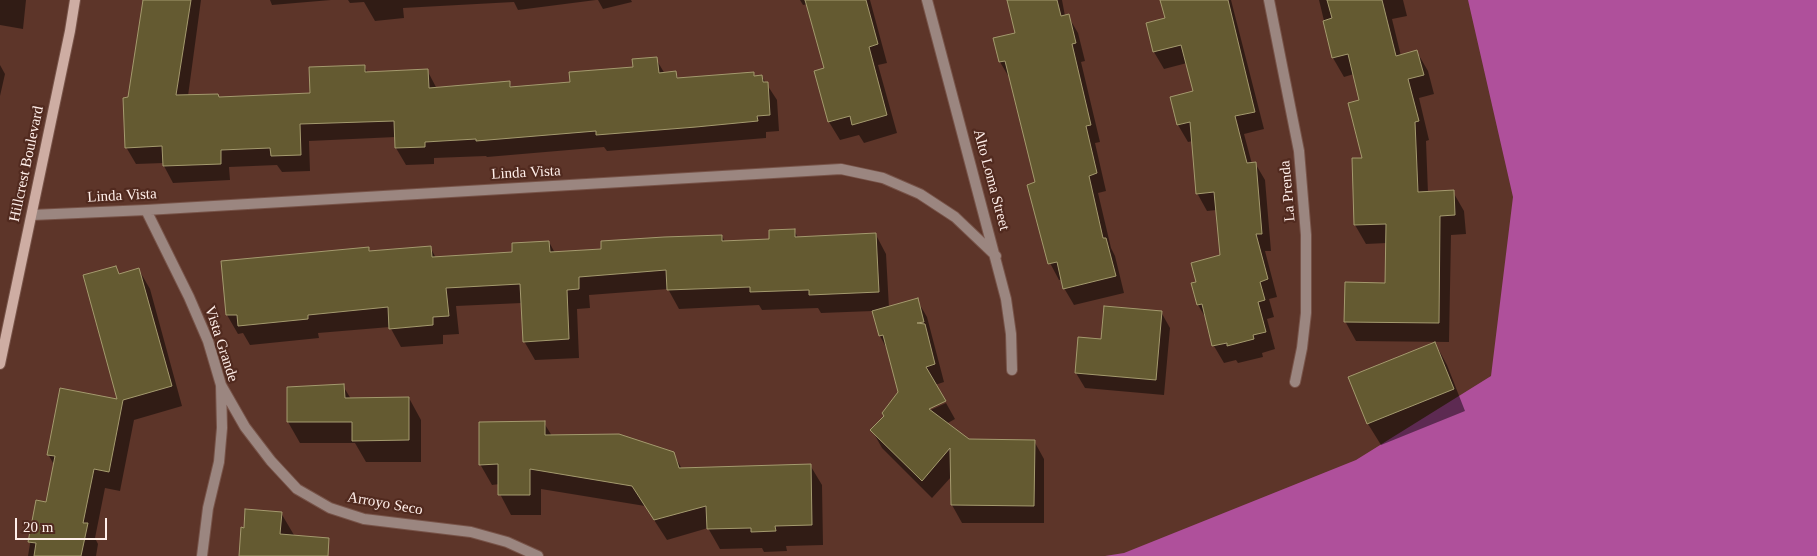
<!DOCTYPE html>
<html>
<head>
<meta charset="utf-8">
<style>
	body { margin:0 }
	#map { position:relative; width:1817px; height:556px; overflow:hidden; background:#5d3529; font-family:Georgia,serif }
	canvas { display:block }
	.scale { position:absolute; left:15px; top:518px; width:92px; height:22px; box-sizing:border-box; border:2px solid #ffefea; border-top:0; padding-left:6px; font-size:15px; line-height:18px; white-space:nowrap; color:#ffefea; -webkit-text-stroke:4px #512a1f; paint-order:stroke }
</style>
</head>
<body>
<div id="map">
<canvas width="1817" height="556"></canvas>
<div class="scale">20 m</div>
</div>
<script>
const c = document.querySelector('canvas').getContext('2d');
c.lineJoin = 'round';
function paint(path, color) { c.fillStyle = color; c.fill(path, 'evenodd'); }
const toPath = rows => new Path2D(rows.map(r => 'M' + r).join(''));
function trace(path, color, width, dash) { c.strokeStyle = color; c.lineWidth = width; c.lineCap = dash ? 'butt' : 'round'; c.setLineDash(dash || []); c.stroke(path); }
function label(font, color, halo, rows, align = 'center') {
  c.font = font + ' Georgia,serif'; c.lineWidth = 4.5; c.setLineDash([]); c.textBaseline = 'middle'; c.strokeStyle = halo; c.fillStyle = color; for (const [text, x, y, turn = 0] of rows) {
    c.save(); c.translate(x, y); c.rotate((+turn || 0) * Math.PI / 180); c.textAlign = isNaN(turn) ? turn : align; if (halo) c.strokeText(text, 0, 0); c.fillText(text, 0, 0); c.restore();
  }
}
paint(toPath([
	[1468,0,1817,0,1817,556,1105,556,1124,553,1356,460,1491,376,1513,197]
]), '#af509b');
paint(toPath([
	[0,0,26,0,23,29,0,25],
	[147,0,201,0,188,96,218,95,220,99,311,95,364,66,368,73,427,70,437,89,509,82,512,88,571,83,634,68,656,59,665,74,675,73,679,79,753,73,755,77,762,77,777,100,779,131,766,132,766,138,607,151,604,147,487,157,486,156,434,158,434,164,406,165,396,148,396,137,309,141,310,171,282,172,277,165,229,167,230,180,173,183,164,166,164,163,136,164,126,147,129,99],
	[270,0,331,0,272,5],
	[348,0,596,0,518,10,514,2,403,8,404,18,375,21,364,2,350,3],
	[598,0,631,0,632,2,603,9],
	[800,0,870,0,887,63,878,65,897,133,864,143,859,135,840,140,829,122,815,72,825,69,808,4,803,5],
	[1008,0,1062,0,1065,16,1068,16,1078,33,1085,61,1081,62,1100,142,1095,143,1106,191,1098,193,1111,248,1115,256,1124,293,1074,305,1064,288,1062,280,1059,280,1050,263,1036,183,1010,79,1000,62,995,39,1016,34],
	[1162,0,1231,0,1264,129,1244,134,1252,164,1255,163,1265,180,1271,251,1265,251,1277,297,1269,299,1274,317,1267,319,1275,349,1262,353,1263,357,1238,363,1236,360,1224,363,1214,346,1207,320,1198,305,1198,283,1221,256,1217,210,1207,211,1197,193,1193,141,1188,142,1178,125,1195,92,1187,63,1164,69,1154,52,1167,19],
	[1319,0,1403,0,1407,16,1392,19,1401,56,1417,52,1428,71,1434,94,1419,98,1429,140,1426,141,1428,193,1453,192,1464,211,1466,234,1451,235,1449,342,1356,341,1345,321,1386,284,1387,243,1366,244,1355,225,1364,159,1361,101,1354,74,1344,77,1333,58],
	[0,65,5,74,0,96],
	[794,230,798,238,876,235,886,254,889,308,917,300,927,317,944,382,935,385,923,411,924,413,946,403,955,419,946,424,969,440,1034,441,1044,459,1044,523,962,523,952,505,952,476,932,498,882,448,872,430,885,417,900,393,888,351,880,336,873,311,821,313,818,308,762,310,759,305,679,309,668,289,589,295,590,308,577,309,579,358,535,360,524,341,522,303,456,306,459,334,443,335,443,344,401,347,390,327,318,333,319,338,250,345,243,333,238,334,227,315,222,262,368,248,371,252,430,247,436,258,513,253,549,242,555,253,603,250,722,236,725,242,771,240],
	[116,267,120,275,139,270,150,289,182,406,134,420,120,491,105,488,95,538,98,544,96,556,28,556,37,501,47,503,54,465,48,454,119,401],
	[1161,312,1170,328,1164,395,1085,388,1076,373,1102,340],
	[1435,343,1447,365,1465,411,1381,445,1368,424],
	[343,386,351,399,409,398,421,420,421,462,366,462,355,443,300,443,288,422],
	[544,423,552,436,673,453,682,469,810,465,822,485,823,545,786,546,787,551,764,552,762,548,720,549,708,528,667,540,645,506,541,489,541,515,511,515,500,494,500,484,492,485,480,464],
	[281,513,294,535,322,556,240,556]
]), '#0007');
const building = toPath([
	[143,0,191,0,176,95,218,94,219,97,310,93,309,67,365,65,365,72,428,69,429,88,510,81,510,87,570,82,569,72,633,67,632,59,657,57,659,73,676,71,677,78,754,72,754,76,762,75,763,82,768,82,770,115,757,116,758,121,696,127,596,135,596,131,476,141,476,139,425,142,425,147,395,148,394,121,300,124,301,155,271,156,270,148,221,150,221,164,163,166,162,146,125,148,123,98,128,97,143,0],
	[805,0,866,0,878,44,869,47,887,115,852,125,850,116,828,122,814,71,824,68,805,0],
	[1007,0,1057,0,1061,16,1069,14,1076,43,1072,44,1091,125,1086,126,1097,173,1089,176,1103,238,1106,238,1116,276,1063,289,1057,262,1048,264,1027,185,1035,182,1005,61,999,62,993,38,1015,33,1007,0],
	[1160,0,1228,0,1255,112,1235,116,1247,163,1256,162,1262,234,1256,234,1268,279,1260,282,1265,300,1258,302,1266,332,1253,335,1254,339,1227,346,1227,343,1212,346,1202,304,1197,305,1191,283,1196,282,1191,263,1220,255,1214,192,1196,194,1190,122,1177,125,1170,97,1193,91,1181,45,1153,52,1146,23,1165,18,1160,0],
	[1327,0,1382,0,1396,56,1417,50,1424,75,1408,79,1419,121,1415,122,1418,192,1454,190,1455,215,1440,216,1439,323,1344,322,1345,282,1385,283,1386,224,1354,225,1352,158,1362,158,1348,103,1359,100,1348,54,1332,58,1323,21,1332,18,1327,0],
	[795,229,795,237,876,233,879,292,809,295,809,290,750,292,750,287,667,290,666,270,579,277,579,289,567,290,569,339,523,342,520,284,446,288,449,316,433,317,433,325,389,329,388,307,308,315,308,319,238,326,237,315,226,315,221,261,369,247,369,251,431,246,432,257,512,252,512,243,549,241,550,252,601,249,601,241,664,237,722,235,722,241,769,239,769,230,795,229],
	[116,266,119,274,139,268,172,386,123,400,109,472,94,469,83,523,88,523,81,556,34,556,36,543,28,542,36,500,46,502,55,456,47,455,60,388,117,399,83,275,116,266],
	[918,298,924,322,917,323,925,324,935,364,926,367,946,401,929,409,969,439,1035,440,1034,506,951,505,950,448,922,481,870,430,884,416,882,413,898,392,883,335,879,336,872,311,918,298],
	[1104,306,1162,311,1156,380,1075,373,1078,337,1101,339,1104,306],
	[1435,342,1454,389,1367,424,1348,377,1435,342],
	[344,384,345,398,409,397,409,440,352,441,352,422,287,422,287,387,344,384],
	[545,421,545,435,619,434,674,452,679,468,811,464,812,525,775,526,776,531,751,532,751,528,707,529,706,506,654,520,632,486,530,469,530,495,498,495,498,464,479,465,479,422,545,421],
	[245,509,282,512,280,534,329,538,328,556,239,556,241,527,244,528,245,509]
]);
paint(building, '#645a31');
trace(building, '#a49a6e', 1);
const street = toPath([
	[927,0,1006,299,1011,334,1012,370],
	[1269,0,1299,151,1306,235,1306,313,1302,348,1295,382],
	[146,210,189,297,208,341,221,385,222,428,219,462,208,508,202,556],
	[32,215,146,210,841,169,883,178,920,194,955,217,996,256],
	[221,385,245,427,271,461,297,489,330,508,364,519,471,532,507,542,538,556]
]);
const secondary = toPath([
	[0,364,70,31,75,0]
]);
trace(street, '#775348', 12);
trace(secondary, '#775348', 12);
trace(street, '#9b8680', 10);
trace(secondary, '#ceada3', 10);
label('15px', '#ffefea', '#512a1f', [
	["Hillcrest Boulevard",27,164,-78],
	["Linda Vista",526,173,-3],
	["Alto Loma Street",991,180,75],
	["La Prenda",1288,191,-95],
	["Linda Vista",122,196,-3],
	["Vista Grande",221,344,72],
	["Arroyo Seco",385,504,10]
]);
</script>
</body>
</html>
